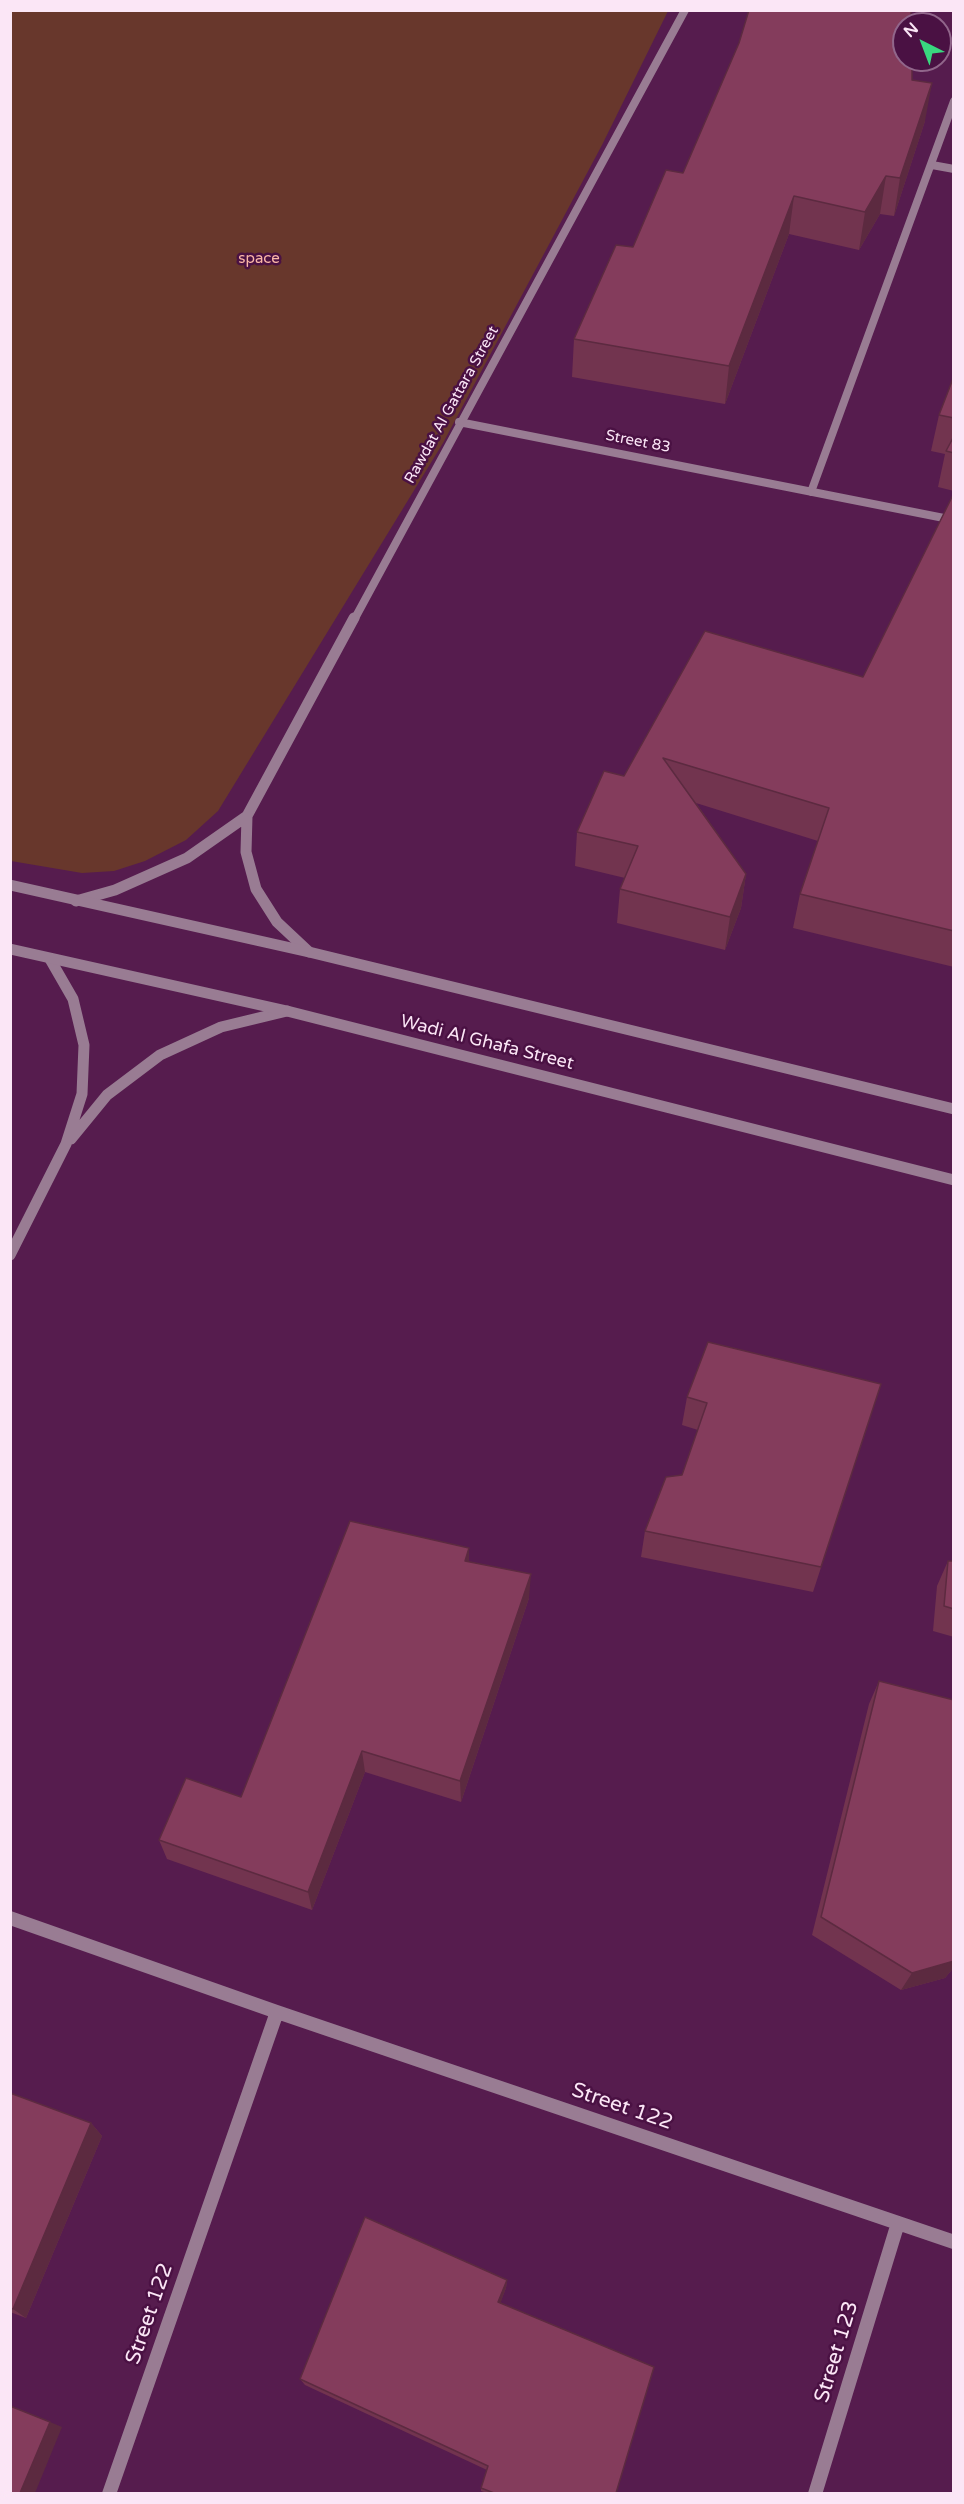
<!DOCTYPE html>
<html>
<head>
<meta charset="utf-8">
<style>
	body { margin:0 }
	#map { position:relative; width:964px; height:2504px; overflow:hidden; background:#561c4e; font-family:"Varela Round",sans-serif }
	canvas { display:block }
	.frame { position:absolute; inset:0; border:12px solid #fbe6f6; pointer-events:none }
	.north { position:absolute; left:892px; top:12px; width:60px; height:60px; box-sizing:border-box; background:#4a1143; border:2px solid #91668b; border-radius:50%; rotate:318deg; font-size:16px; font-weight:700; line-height:24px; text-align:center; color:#fbe6f6 }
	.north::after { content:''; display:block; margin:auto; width:21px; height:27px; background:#39d87f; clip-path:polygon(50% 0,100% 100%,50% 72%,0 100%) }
</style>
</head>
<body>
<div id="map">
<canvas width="964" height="2504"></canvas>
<div class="frame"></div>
<div class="north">N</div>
</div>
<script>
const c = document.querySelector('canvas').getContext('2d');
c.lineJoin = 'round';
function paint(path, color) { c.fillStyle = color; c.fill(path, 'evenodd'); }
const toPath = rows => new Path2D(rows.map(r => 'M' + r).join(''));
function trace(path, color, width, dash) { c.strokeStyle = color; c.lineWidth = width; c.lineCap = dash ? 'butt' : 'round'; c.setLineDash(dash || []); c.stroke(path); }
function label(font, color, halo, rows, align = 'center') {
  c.font = font + ' "Varela Round",sans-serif'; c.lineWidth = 5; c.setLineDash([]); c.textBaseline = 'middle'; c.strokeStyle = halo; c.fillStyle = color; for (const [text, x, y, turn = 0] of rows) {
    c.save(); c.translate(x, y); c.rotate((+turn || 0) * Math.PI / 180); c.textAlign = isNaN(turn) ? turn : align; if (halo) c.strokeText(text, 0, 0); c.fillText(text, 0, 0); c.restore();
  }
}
paint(toPath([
	[10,11,668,11,602,145,443,443,218,811,186,840,145,861,114,871,82,873,11,861]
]), '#68372c');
trace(toPath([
	[932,165,954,169],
	[459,422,954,520],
	[811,492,954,101],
	[354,620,685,10]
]), '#997c93', 8);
trace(toPath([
	[247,816,246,852,256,889,277,922,309,952],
	[76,901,115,890,187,858,247,816,354,618],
	[71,1139,107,1095,160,1055,221,1027,287,1011],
	[10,1255,66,1144,82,1094,84,1045,73,999,50,959]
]), '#997c93', 11);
trace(toPath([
	[10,1918,277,2012,954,2242],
	[109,2494,277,2012],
	[815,2494,898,2223]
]), '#997c93', 14);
trace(toPath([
	[10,885,309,952,954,1109],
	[10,949,287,1011,954,1180]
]), '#997c93', 11);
paint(toPath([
	[912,80,925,121,894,216,880,214,859,250,789,234,725,404,572,377,574,339,633,247,683,173],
	[954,376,954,491,938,487,945,454,931,451,939,415],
	[954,493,954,967,793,928,800,894,818,841,696,803,746,874,741,908,725,950,617,923,620,889,625,878,575,866,577,832,624,776,705,631,863,677],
	[881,1384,813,1592,641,1557,645,1531,682,1475,698,1430,682,1425,687,1397],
	[948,1561,954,1561,954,1637,933,1631,937,1586],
	[469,1562,529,1598,461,1802,365,1772,312,1910,167,1859,159,1840,241,1797],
	[879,1681,954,1700,954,1967,945,1978,901,1990,812,1935,869,1704],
	[10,2093,91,2123,102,2136,26,2318,10,2312],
	[507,2280,506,2288,500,2303,616,2493,487,2493,481,2491,481,2488,487,2470,305,2385,300,2379]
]), '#72344f');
paint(toPath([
	[932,83,925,121,894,216,900,178],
	[886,176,880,214,859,250,865,212],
	[794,196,789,234,725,404,729,366],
	[746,874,741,908,725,950,730,917],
	[469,1548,469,1572,465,1561],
	[531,1574,529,1598,461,1802,460,1781],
	[362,1751,365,1772,312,1910,308,1892],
	[954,1961,954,1967,945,1978,901,1990,912,1973],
	[91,2123,102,2136,26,2318,13,2309],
	[507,2280,506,2288,498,2310,498,2302],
	[50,2422,62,2427,35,2493,20,2493]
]), '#5c2a40');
const building = toPath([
	[749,10,911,10,911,24,904,24,904,60,912,60,912,80,932,83,900,178,886,176,865,212,794,196,729,366,574,339,616,245,633,247,666,170,683,173,739,43,749,10],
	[954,376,954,418,939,415,954,376],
	[954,436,954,453,946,451,954,436],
	[954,493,954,931,800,894,829,808,663,758,746,874,730,917,620,889,638,846,577,832,604,771,624,776,705,631,863,677,954,493],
	[708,1342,881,1384,821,1567,645,1531,666,1477,682,1475,707,1403,687,1397,708,1342],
	[350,1521,469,1548,465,1561,531,1574,460,1781,362,1751,308,1892,159,1840,186,1778,241,1797,350,1521],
	[948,1561,954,1561,954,1609,944,1606,948,1561],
	[879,1681,954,1700,954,1961,912,1973,821,1917,879,1681],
	[10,2093,91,2123,13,2309,10,2308,10,2093],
	[365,2217,507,2280,498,2302,654,2367,616,2493,494,2493,481,2488,488,2466,300,2379,365,2217],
	[10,2406,50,2422,20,2493,10,2493,10,2406]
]);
paint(building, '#843c5c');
trace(building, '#5c2a40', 1.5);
label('15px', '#fab7a7', '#4a1143', [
	["space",259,259]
]);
label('15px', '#fbe6f6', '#4a1143', [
	["Rawdat Al Gattara Street",452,405,-61],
	["Street 83",638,442,11]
]);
label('18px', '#fbe6f6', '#4a1143', [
	["Wadi Al Ghafa Street",487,1043,14]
]);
label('21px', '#fbe6f6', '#4a1143', [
	["Street 122",622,2107,19],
	["Street 122",150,2314,-71],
	["Street 123",837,2352,-73]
]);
</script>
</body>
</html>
